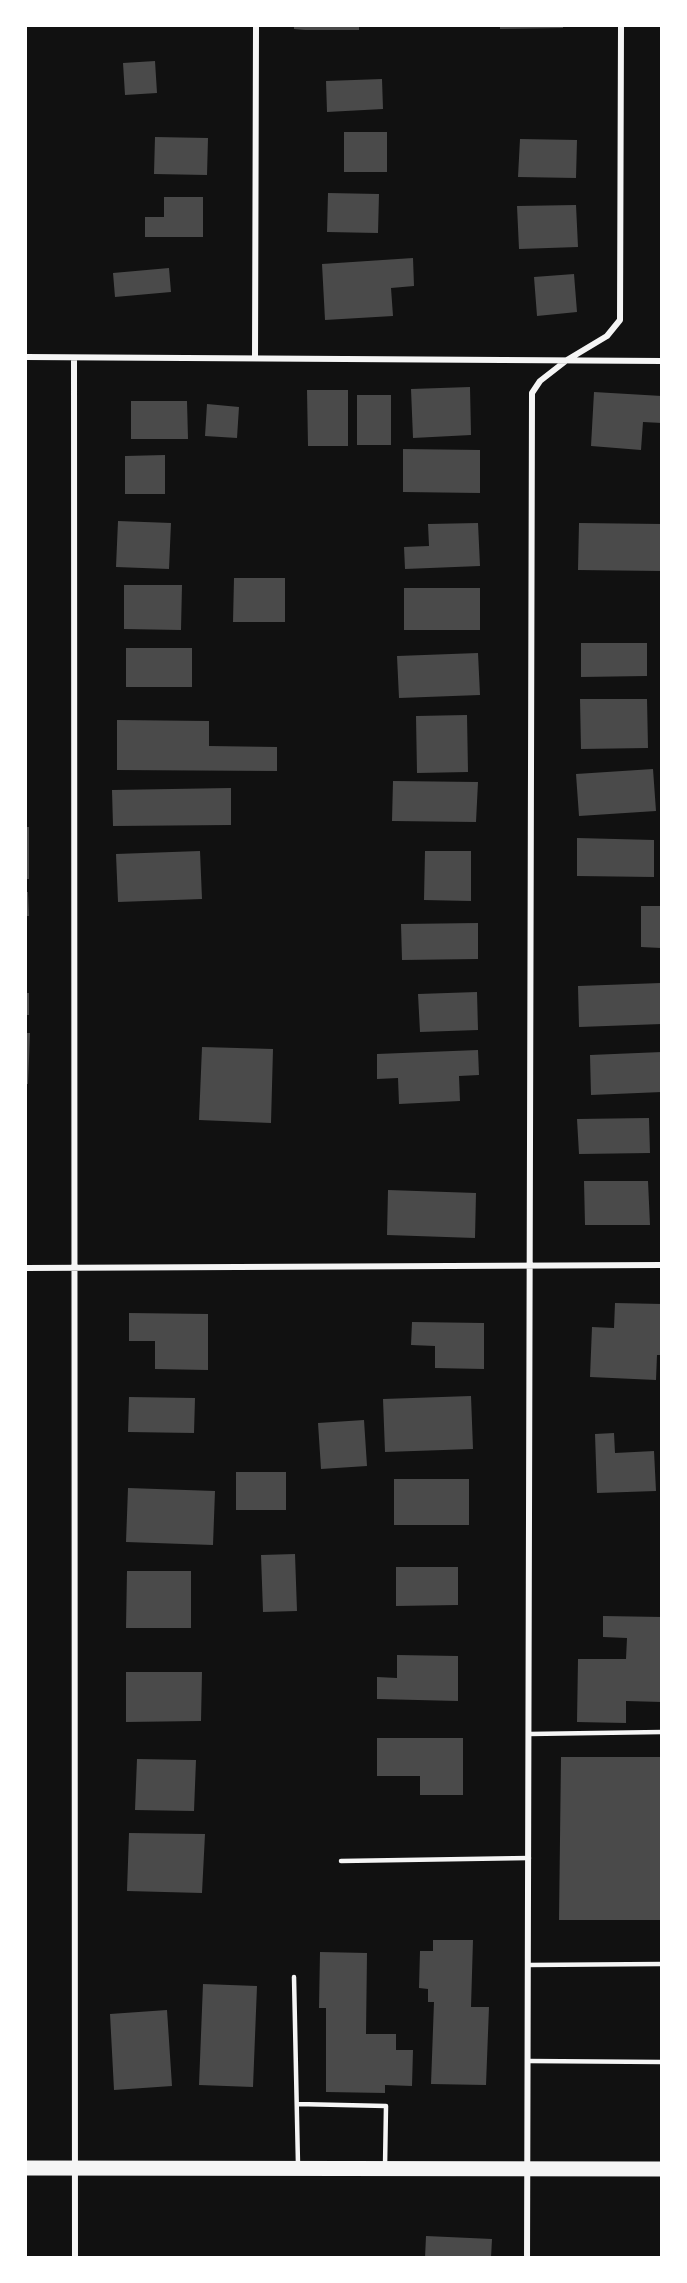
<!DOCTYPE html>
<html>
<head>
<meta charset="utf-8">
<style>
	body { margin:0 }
	#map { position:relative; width:687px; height:2283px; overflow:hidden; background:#111; font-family:"Sofia Sans Condensed",sans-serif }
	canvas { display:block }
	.frame { position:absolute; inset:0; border:27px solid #fff; pointer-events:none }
</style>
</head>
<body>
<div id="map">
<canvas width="687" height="2283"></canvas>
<div class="frame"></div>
</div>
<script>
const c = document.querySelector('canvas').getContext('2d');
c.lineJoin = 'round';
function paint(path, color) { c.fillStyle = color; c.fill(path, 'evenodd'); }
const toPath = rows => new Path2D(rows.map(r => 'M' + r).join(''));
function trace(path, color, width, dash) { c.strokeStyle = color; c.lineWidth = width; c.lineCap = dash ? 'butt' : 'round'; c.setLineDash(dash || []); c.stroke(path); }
paint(toPath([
	[294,26,359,26,359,30,305,30,294,29],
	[500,26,563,26,563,28,500,29],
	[155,61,157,93,125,95,123,63],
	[382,79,383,109,327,112,326,81],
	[344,132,387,132,387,172,344,172],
	[155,137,208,138,207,175,154,174],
	[520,139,577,140,576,178,518,177],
	[328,193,379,194,378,233,327,232],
	[164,197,203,197,203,237,145,237,145,217,164,217],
	[576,205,578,247,519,249,517,206],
	[413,258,414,286,391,288,393,316,325,320,322,264],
	[169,268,171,292,115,297,113,273],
	[574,274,577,312,537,316,534,277],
	[470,387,471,435,413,438,411,389],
	[307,390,348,390,348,446,308,446],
	[594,392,662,396,662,423,643,422,641,450,591,446],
	[357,395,391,395,391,445,357,445],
	[131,401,187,401,188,439,131,439],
	[207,404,239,407,237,438,205,436],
	[403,449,480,450,480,493,403,492],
	[165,455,165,494,125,494,125,456],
	[118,521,171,523,169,569,116,567],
	[478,523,480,566,405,569,404,547,429,546,428,524],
	[579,523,662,524,662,571,578,570],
	[234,578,285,578,285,622,233,622],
	[124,585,182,585,181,630,124,629],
	[404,588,480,588,480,630,404,630],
	[581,643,647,643,647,676,581,677],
	[126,648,192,648,192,687,126,687],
	[478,653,480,695,399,698,397,656],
	[580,699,647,699,648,748,581,749],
	[467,715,468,772,417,773,416,716],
	[117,720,209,721,209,746,277,747,277,771,117,770],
	[653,769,656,811,579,816,576,774],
	[393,781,478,782,476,822,392,821],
	[231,788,231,825,113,826,112,790],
	[26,827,29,827,29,879,26,879],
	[577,838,654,840,654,877,577,876],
	[200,851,202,899,118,902,116,854],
	[425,851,471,851,471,901,424,900],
	[26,892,28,892,29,916,26,916],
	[641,906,662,906,661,948,641,947],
	[478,923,478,959,402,960,401,924],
	[661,983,662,1024,579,1027,578,986],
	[477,992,478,1030,420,1032,418,994],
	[26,993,29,993,29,1015,26,1015],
	[26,1033,30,1033,28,1084,26,1084],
	[202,1047,273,1049,271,1123,199,1120],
	[478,1050,479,1075,459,1076,460,1101,399,1104,398,1078,377,1079,377,1054],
	[662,1052,662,1092,591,1095,590,1055],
	[649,1118,650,1153,579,1154,577,1119],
	[584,1181,648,1181,650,1225,585,1225],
	[388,1190,476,1193,475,1238,387,1235],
	[615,1303,662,1304,662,1355,657,1355,656,1380,590,1377,592,1327,614,1328],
	[129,1313,208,1314,208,1370,155,1369,155,1341,129,1341],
	[412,1322,484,1323,484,1369,435,1368,435,1346,411,1345],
	[471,1396,473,1449,385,1452,383,1399],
	[129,1397,195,1398,194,1433,128,1432],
	[364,1420,367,1466,321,1469,318,1423],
	[614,1433,615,1453,654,1451,656,1491,597,1493,595,1434],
	[236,1472,286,1472,286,1510,236,1510],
	[394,1479,469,1479,469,1525,394,1525],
	[128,1488,215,1491,213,1545,126,1542],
	[295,1554,297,1611,263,1612,261,1555],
	[396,1567,458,1567,458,1605,396,1606],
	[127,1571,191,1571,191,1628,126,1628],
	[603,1616,662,1617,662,1702,626,1701,626,1723,577,1722,578,1659,626,1659,627,1638,603,1637],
	[397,1655,458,1656,458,1701,377,1699,377,1677,397,1678],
	[126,1672,202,1672,201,1721,126,1722],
	[377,1738,463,1738,463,1795,420,1795,420,1776,377,1776],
	[561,1757,662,1757,662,1920,559,1920],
	[137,1759,196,1760,194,1811,135,1810],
	[129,1833,205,1834,202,1893,127,1891],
	[433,1940,473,1940,471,2007,489,2007,486,2085,431,2084,434,2002,428,2002,428,1989,419,1988,420,1951,433,1951],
	[320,1952,367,1953,366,2034,396,2034,396,2050,413,2050,412,2086,385,2085,385,2093,326,2092,326,2008,319,2008],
	[203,1984,257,1986,253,2087,199,2085],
	[167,2010,172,2086,114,2090,110,2014],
	[426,2236,492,2239,491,2258,425,2258]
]), '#4a4a4a');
trace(toPath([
	[529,1734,662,1732],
	[341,1861,529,1858],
	[528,1965,662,1964],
	[294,1977,298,2165],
	[528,2061,662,2062],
	[297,2104,386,2106,385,2167]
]), '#f5f5f5', 4.5);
trace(toPath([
	[26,357,662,361],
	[255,357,256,26],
	[74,358,75,2258],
	[26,1268,662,1265],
	[527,2258,532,393,540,381,567,360,607,336,620,320,621,26]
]), '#f5f5f5', 6);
trace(toPath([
	[26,2168,662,2169]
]), '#f5f5f5', 15);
</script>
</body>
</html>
